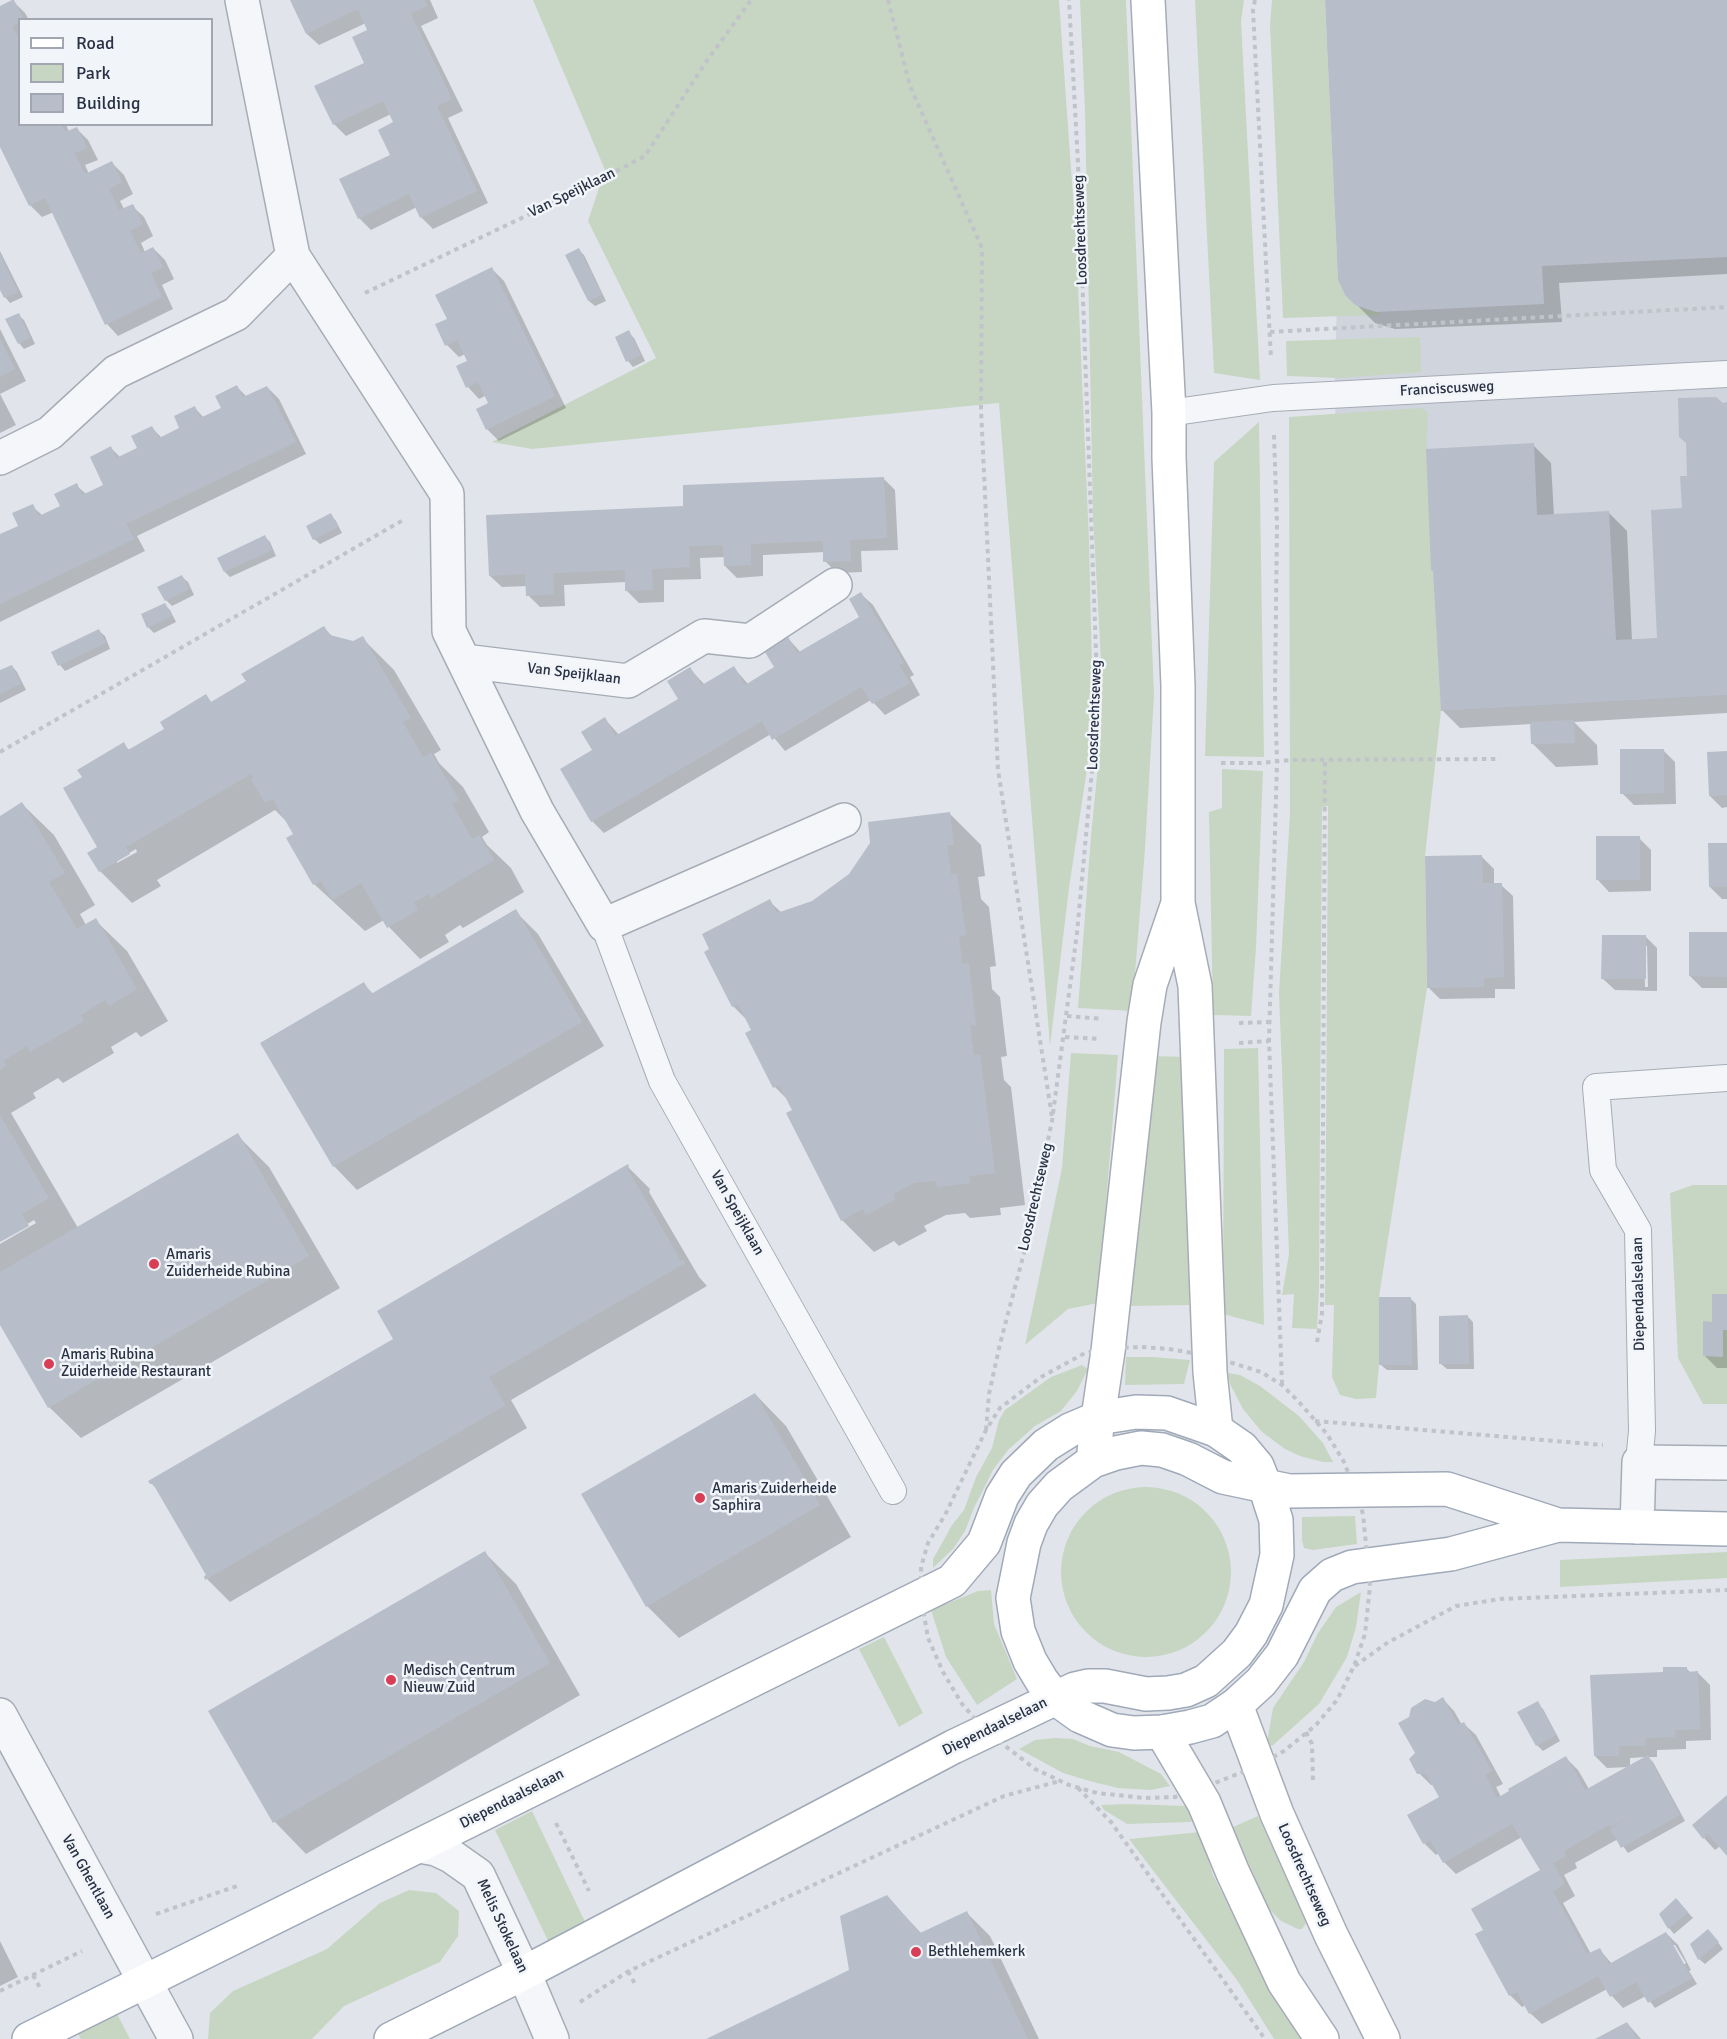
<!DOCTYPE html>
<html>
<head>
<meta charset="utf-8">
<style>
	body { margin:0 }
	#map { position:relative; width:1727px; height:2039px; overflow:hidden; background:#e1e5eb; font-family:Signika,sans-serif }
	canvas { display:block }
	.legend { position:absolute; left:18px; top:18px; width:195px; height:108px; box-sizing:border-box; background:#f1f4f8; border:2px solid #a1a6b0; margin:0; padding:8px 10px; list-style:none; font-size:18px; color:#283244 }
	.legend li { display:flex; align-items:center; gap:12px; height:30px }
	.legend b { width:30px; border:2px solid #a1a6b0 }
</style>
</head>
<body>
<div id="map">
<canvas width="1727" height="2039"></canvas>
<ul class="legend">
<li><b style="height:8px;background:#fff"></b>Road</li>
<li><b style="height:16px;background:#c7d6c2"></b>Park</li>
<li><b style="height:16px;background:#b8bec9"></b>Building</li>
</ul>
</div>
<script>
const c = document.querySelector('canvas').getContext('2d');
c.lineJoin = 'round';
function paint(path, color) { c.fillStyle = color; c.fill(path, 'evenodd'); }
const toPath = rows => new Path2D(rows.map(r => 'M' + r).join(''));
function trace(path, color, width, dash) { c.strokeStyle = color; c.lineWidth = width; c.lineCap = dash ? 'butt' : 'round'; c.setLineDash(dash || []); c.stroke(path); }
function label(font, color, halo, rows, align = 'center') {
  c.font = font + ' Signika,sans-serif'; c.lineWidth = 5; c.setLineDash([]); c.textBaseline = 'middle'; c.strokeStyle = halo; c.fillStyle = color; for (const [text, x, y, turn = 0] of rows) {
    c.save(); c.translate(x, y); c.rotate((+turn || 0) * Math.PI / 180); c.textAlign = isNaN(turn) ? turn : align; if (halo) c.strokeText(text, 0, 0); c.fillText(text, 0, 0); c.restore();
  }
}
paint(toPath([
	[1325,0,1727,0,1727,695,1441,711,1406,710,1337,649,1335,367,1338,276]
]), '#cfd4dd');
paint(toPath([
	[533,0,1059,0,1076,239,1089,541,1093,708,1087,769,1069,888,1050,1046,999,403,532,449,492,442,656,358,588,221,605,170],
	[1080,0,1126,0,1154,695,1145,849,1132,1011,1078,1008,1091,836,1101,735,1102,679,1093,516,1085,110],
	[1195,0,1244,0,1241,21,1260,380,1214,373],
	[1272,0,1325,0,1338,280,1344,294,1352,303,1363,309,1379,311,1379,315,1283,318,1270,25],
	[1420,337,1421,372,1338,378,1287,376,1286,341],
	[1422,408,1428,413,1426,449,1441,711,1425,856,1427,988,1379,1297,1379,1365,1376,1398,1356,1399,1340,1395,1332,1377,1334,1305,1325,1305,1328,806,1322,807,1319,1288,1317,1329,1292,1328,1294,1294,1282,1295,1289,1254,1279,993,1290,814,1289,417],
	[1259,422,1264,757,1205,756,1214,462],
	[1222,769,1263,771,1256,948,1251,1016,1213,1015,1209,812,1222,808],
	[1258,1048,1264,1325,1223,1314,1224,1049],
	[1071,1053,1118,1055,1098,1303,1068,1309,1025,1345,1062,1168],
	[1151,1056,1188,1057,1189,1305,1130,1306],
	[1693,1185,1727,1185,1727,1404,1703,1404,1678,1358,1670,1193],
	[1126,1357,1153,1357,1190,1360,1184,1384,1125,1385],
	[1082,1365,1088,1369,1077,1391,1061,1411,1035,1426,1008,1450,993,1470,974,1508,965,1531,953,1549,933,1568,933,1559,941,1545,952,1525,964,1510,976,1477,992,1448,999,1420,1005,1410,1051,1377],
	[1228,1373,1240,1375,1260,1386,1299,1416,1323,1443,1333,1462,1323,1462,1300,1456,1285,1449,1262,1432,1243,1409,1230,1384],
	'1061 1572a85 85 0 1 1 170 0a85 85 0 1 1-170 0Z',
	[1355,1516,1357,1544,1313,1550,1304,1548,1302,1540,1302,1517],
	[1727,1552,1727,1578,1560,1587,1560,1560],
	[991,1590,994,1624,1017,1679,977,1705,946,1657,931,1610,978,1591],
	[1361,1592,1356,1627,1347,1657,1319,1704,1272,1746,1267,1743,1273,1708,1304,1662,1318,1633,1336,1607],
	[884,1637,923,1713,899,1727,859,1649],
	[1055,1738,1073,1739,1090,1746,1119,1752,1161,1774,1170,1786,1151,1790,1118,1788,1093,1782,1063,1773,1019,1749,1035,1740],
	[1128,1804,1187,1806,1195,1817,1191,1822,1127,1824,1104,1810,1101,1805],
	[532,1811,587,1926,550,1945,495,1830],
	[1258,1816,1305,1919,1306,1923,1302,1929,1298,1929,1281,1921,1268,1908,1233,1827],
	[1200,1832,1213,1875,1271,1992,1306,2039,1274,2039,1237,1980,1129,1839],
	[409,1890,436,1893,459,1911,458,1936,440,1962,344,2006,312,2039,208,2039,210,2013,233,1991,327,1949,380,1903],
	[116,2012,130,2039,81,2039,77,2032]
]), '#c7d6c2');
paint(toPath([
	[292,0,430,0,438,18,421,26,463,111,448,118,488,203,433,229,421,217,417,207,371,230,359,218,392,156,395,123,391,114,346,136,334,124,366,63,369,30,366,23,319,45,307,34],
	[1327,0,1727,0,1727,274,1559,283,1562,322,1395,329,1375,323,1346,294],
	[13,1,25,13,29,20,20,20,20,124,66,124,69,132,76,128,88,140,98,160,85,165,89,174,112,163,124,175,133,194,120,201,124,209,132,206,144,217,153,236,141,243,145,252,153,248,165,260,174,279,162,285,173,309,118,336,107,324,54,212,42,217,30,205,0,144,0,7],
	[578,249,584,255,606,301,595,306,589,301,567,255],
	[0,251,23,297,10,303,5,297,0,287],
	[492,269,504,281,566,408,499,441,487,429,490,404,485,396,479,399,468,387,458,367,469,362,465,354,459,357,447,345,437,325,449,319],
	[18,315,24,320,35,344,24,349,19,343],
	[0,329,26,381,0,394,16,425,0,433],
	[628,332,634,338,645,361,633,367,628,361],
	[237,387,247,397,267,387,279,399,306,454,137,536,145,551,0,622,0,536,20,526,32,506,43,516,62,507,76,485,86,494,105,485,111,448,121,458,139,449,152,428,162,438,181,428,195,408,204,418,223,409],
	[1722,404,1727,404,1727,713,1574,722,1597,745,1598,765,1556,767,1533,744,1532,724,1460,728,1442,710,1533,445,1551,463,1554,516,1609,513,1627,531,1632,641,1659,639,1689,477],
	[883,478,895,490,898,550,861,551,862,572,837,573,825,561,825,552,763,555,763,576,737,578,725,566,725,557,700,558,701,579,664,580,664,602,639,603,627,591,626,582,564,585,565,606,540,607,528,595,527,586,502,587,490,576,685,508],
	[331,515,336,521,342,533,320,544,314,539],
	[265,537,270,542,276,556,230,577,225,572,219,558],
	[182,577,188,582,194,595,172,606,166,600],
	[861,594,873,605,914,675,910,677,920,695,885,715,871,700,785,751,771,734,604,833,592,821,594,750,605,719,619,735,680,700,690,669,705,685,734,668,748,684,776,668,787,637,801,653,861,618],
	[165,605,170,610,176,622,154,633,149,628,143,615],
	[324,628,334,638,353,643,362,638,394,670,441,750,434,754,439,763,463,787,489,832,482,837,487,845,511,868,524,892,463,928,460,925,445,935,449,942,420,959,389,927,384,920,365,931,314,884,295,834,291,826,275,810,157,880,161,886,132,903,100,871,89,853,99,848,84,778,124,744,130,751,166,730,206,696,212,703,248,681],
	[136,849,137,852,117,863,117,860],
	[99,631,105,636,110,649,65,671,60,665,53,652],
	[12,666,17,672,26,690,0,703,0,672],
	[1663,750,1675,762,1676,804,1634,805,1622,793],
	[1727,753,1727,807,1722,808,1710,796],
	[22,804,54,835,95,905,80,914,86,925,95,920,127,951,168,1021,141,1037,136,1032,111,1047,114,1053,63,1083,58,1078,33,1093,36,1098,11,1113,78,1228,237,1135,269,1167,340,1288,81,1438,49,1407,0,1322,0,1244,36,1223,34,1220,0,1240,0,818],
	[949,813,981,845,985,876,978,877,981,899,989,907,996,966,990,967,992,989,1000,997,1007,1056,1001,1057,1004,1080,1011,1087,1025,1205,1000,1208,1001,1215,970,1218,965,1213,946,1215,924,1226,927,1231,899,1246,894,1241,874,1252,842,1220,794,1111,789,1101,775,1087,748,1021,733,1006,769,901,782,913,813,902],
	[1639,838,1651,850,1651,891,1609,892,1598,880],
	[1727,844,1727,899,1722,899,1710,887],
	[1482,857,1494,869,1494,885,1501,885,1513,896,1515,989,1495,989,1495,998,1440,999,1428,987],
	[515,911,538,934,604,1046,357,1190,334,1166,364,984,373,994],
	[1727,934,1727,988,1702,988,1690,976],
	[1645,936,1657,948,1657,991,1615,990,1603,979],
	[1644,946,1647,946,1648,987,1645,987],
	[627,1166,650,1189,649,1192,699,1277,707,1286,511,1400,527,1428,230,1602,207,1579,208,1576,158,1490,151,1483,395,1339],
	[1727,1295,1727,1368,1717,1368,1705,1356,1713,1323],
	[1411,1299,1416,1304,1418,1370,1387,1370,1381,1365],
	[1468,1317,1473,1322,1474,1369,1447,1369,1441,1364],
	[755,1394,786,1426,851,1537,679,1638,647,1606],
	[484,1552,516,1584,580,1695,306,1854,275,1822,210,1712],
	[1686,1668,1691,1673,1698,1673,1710,1685,1711,1740,1686,1741,1686,1749,1657,1750,1657,1757,1648,1757,1653,1762,1685,1821,1628,1853,1618,1839,1575,1863,1577,1868,1564,1875,1575,1896,1563,1903,1591,1954,1599,1949,1612,1964,1666,1933,1678,1945,1691,1970,1689,1971,1697,1984,1655,2008,1646,1996,1623,2008,1612,1996,1607,1989,1542,2024,1530,2013,1526,2005,1522,2007,1510,1995,1485,1931,1542,1870,1522,1837,1456,1874,1444,1862,1439,1853,1436,1855,1424,1843,1441,1798,1434,1785,1431,1785,1419,1773,1417,1753,1435,1704,1443,1699,1454,1711,1462,1725,1464,1724,1476,1735,1503,1784,1496,1787,1501,1797,1566,1758,1578,1770,1589,1789,1629,1767,1607,1768,1595,1756,1664,1674],
	[1646,1757,1630,1766,1630,1758],
	[1672,1945,1675,1945,1686,1963,1683,1965],
	[1537,1703,1543,1709,1560,1741,1543,1751,1537,1745],
	[1727,1797,1727,1854,1720,1846,1715,1850,1704,1838],
	[886,1896,922,1934,967,1913,990,1936,1039,2039,710,2039,851,1971],
	[1682,1906,1693,1918,1674,1934,1669,1928],
	[1713,1936,1723,1949,1705,1964,1699,1959],
	[0,1941,18,1977,0,1986],
	[1627,2023,1641,2039,1599,2039]
]), '#0003');
paint(toPath([
	[12,0,14,0,24,20,20,20,20,22,12,26,20,41,20,124,61,124,65,132,77,127,87,148,74,153,85,174,112,161,122,182,109,189,119,210,133,204,143,224,130,231,141,253,153,247,163,267,151,273,162,297,105,325,45,198,29,206,0,147,0,6],
	[290,0,425,0,427,6,411,14,452,99,437,106,477,191,420,218,409,194,358,219,339,179,390,155,378,130,393,122,383,101,333,125,314,86,364,63,352,37,367,30,358,9,306,34],
	[1325,0,1727,0,1727,257,1542,266,1544,304,1376,312,1355,305,1345,295,1338,280],
	[579,248,602,295,588,301,565,255],
	[0,254,18,292,4,298,0,290],
	[492,267,555,396,486,430,476,409,488,403,478,382,466,388,456,366,467,361,457,340,445,346,435,324,447,319,435,295],
	[19,313,30,338,18,344,5,319],
	[629,330,641,356,626,362,615,337],
	[0,339,15,369,0,377],
	[237,385,243,397,267,386,296,442,126,524,134,539,0,604,0,534,18,526,12,513,33,504,39,516,60,506,54,494,77,483,82,495,103,485,90,457,111,446,116,458,137,448,131,436,152,426,159,438,179,428,174,416,195,406,200,418,221,408,215,396],
	[1716,397,1723,403,1727,402,1727,695,1441,711,1433,571,1431,570,1426,449,1534,443,1537,515,1609,511,1616,640,1657,638,1651,510,1682,508,1680,476,1687,476,1686,443,1679,437,1678,398],
	[884,477,887,538,850,540,851,561,823,562,823,541,751,544,751,565,724,566,723,545,689,546,690,567,652,569,653,590,625,591,625,570,553,573,554,594,526,596,525,574,489,576,486,515,683,506,683,485],
	[331,513,338,527,313,540,306,526],
	[265,535,272,550,224,572,217,558],
	[182,575,189,589,165,601,157,587],
	[861,592,904,663,899,665,910,683,872,704,862,687,859,688,772,740,762,721,591,822,560,769,592,750,581,732,605,717,615,736,678,699,667,681,690,667,702,685,734,666,745,685,774,667,763,649,787,635,797,653,859,617,849,599],
	[165,603,172,616,147,628,141,614],
	[324,626,330,635,353,641,363,636,411,718,403,722,423,757,431,753,459,800,452,804,472,839,479,835,494,860,431,898,428,894,414,903,418,910,387,928,361,883,332,900,321,881,313,885,286,838,293,834,273,799,265,803,251,779,253,778,251,774,126,847,130,854,99,872,87,853,97,847,63,788,82,777,77,770,124,742,128,750,164,729,160,722,206,694,211,702,246,681,241,674],
	[99,629,106,643,58,666,51,652],
	[12,665,21,684,0,694,0,670],
	[1574,720,1575,743,1531,744,1530,722],
	[1620,749,1664,749,1664,793,1620,794],
	[1727,751,1727,795,1709,796,1707,752],
	[22,802,65,873,49,882,77,929,96,918,137,989,109,1006,105,1000,81,1015,84,1021,30,1052,27,1046,3,1061,6,1066,0,1070,0,816],
	[950,812,954,845,947,845,951,874,957,874,966,935,959,936,962,964,969,963,976,1025,970,1026,974,1055,980,1054,995,1173,969,1176,970,1183,937,1187,936,1181,914,1183,893,1194,896,1199,866,1215,863,1209,841,1221,786,1113,792,1110,779,1085,773,1088,745,1033,751,1030,738,1004,732,1007,704,952,709,949,702,934,770,899,777,913,812,901,849,874,870,843,868,822],
	[1596,836,1640,836,1640,880,1596,880],
	[1708,843,1727,843,1727,887,1709,887],
	[1482,855,1483,883,1502,883,1504,977,1484,978,1484,987,1427,988,1425,856],
	[516,909,582,1022,333,1167,260,1043,364,982,371,994],
	[1689,932,1727,932,1727,977,1689,976],
	[1602,935,1646,935,1646,979,1601,979],
	[0,1115,49,1198,22,1214,29,1226,0,1242],
	[238,1133,309,1256,48,1408,0,1325,0,1272],
	[628,1164,629,1167,627,1168,681,1261,683,1259,685,1263,489,1377,506,1406,504,1406,205,1580,204,1576,206,1575,153,1484,150,1484,148,1481,393,1339,377,1311],
	[1712,1294,1727,1294,1727,1330,1723,1330,1723,1357,1703,1356,1703,1321,1712,1322],
	[1379,1297,1411,1297,1412,1365,1379,1365],
	[1468,1315,1469,1364,1439,1364,1439,1316],
	[755,1393,820,1505,646,1607,581,1494],
	[485,1551,550,1663,273,1823,208,1711],
	[1663,1667,1687,1667,1687,1672,1698,1671,1700,1729,1675,1730,1675,1737,1646,1738,1645,1746,1619,1746,1619,1756,1594,1756,1590,1675,1663,1672],
	[1443,1697,1458,1725,1464,1722,1492,1771,1485,1775,1497,1798,1509,1791,1508,1789,1566,1756,1585,1790,1648,1755,1680,1815,1621,1848,1610,1829,1634,1814,1611,1827,1609,1825,1564,1851,1566,1856,1553,1863,1565,1884,1553,1891,1587,1954,1600,1948,1609,1964,1666,1932,1692,1978,1648,2003,1636,1982,1610,1997,1598,1976,1529,2014,1517,1992,1509,1996,1475,1934,1483,1930,1471,1909,1540,1870,1512,1824,1443,1863,1430,1840,1423,1844,1407,1815,1439,1797,1426,1774,1417,1774,1409,1759,1415,1753,1398,1723,1409,1717,1411,1708,1425,1699,1435,1702],
	[1538,1701,1556,1735,1536,1746,1517,1712],
	[1727,1795,1727,1856,1708,1834,1703,1839,1692,1825],
	[887,1895,920,1933,967,1911,1028,2039,706,2039,849,1970,840,1916],
	[1676,1898,1688,1912,1668,1929,1659,1914],
	[1708,1929,1719,1942,1698,1960,1690,1944],
	[1627,2022,1637,2039,1595,2039]
]), '#b8bec9');
const lane = toPath([
	[1169,413,1273,398,1727,374],
	[604,925,662,1081,893,1491],
	[1639,1462,1642,1431,1638,1230,1603,1170,1596,1087,1727,1078]
]);
const street = toPath([
	[293,256,447,494,449,631,537,811,604,925,844,820],
	[0,458,50,433,116,372,236,314,293,256,242,0],
	[464,661,628,681,704,636,750,641,835,585],
	[1637,1527,1639,1462,1727,1463],
	[0,1715,176,2039],
	[419,1846,436,1849,451,1856,478,1875,524,1973,552,2039]
]);
const secondary = toPath([
	[1148,0,1169,413,1169,458,1178,686,1178,903,1195,986,1210,1372,1216,1430],
	[1098,1418,1108,1351,1144,1022,1150,985,1178,903],
	[1236,1705,1277,1814,1331,1935,1383,2039],
	[1162,1732,1204,1803,1233,1873,1284,1982,1322,2039]
]);
const primary = toPath([
	[1098,1418,1093,1461,1059,1486,1042,1505,1031,1524,1024,1543,1013,1598,1018,1631,1030,1661,1042,1681,1055,1698,1080,1716,1112,1730,1134,1733,1162,1732,1190,1727,1212,1721,1236,1705,1261,1682,1282,1655,1315,1590,1332,1575,1352,1567,1451,1554,1558,1525],
	[1093,1461,1116,1453,1141,1448,1162,1450,1188,1459,1223,1477,1289,1491,1447,1489,1558,1525,1727,1529],
	[29,2039,952,1581,984,1543,1002,1496,1016,1474,1046,1445,1070,1430,1098,1418,1136,1412,1167,1413,1216,1430,1242,1448,1257,1466,1265,1486,1276,1520,1277,1555,1266,1605,1251,1634,1237,1653,1206,1681,1186,1690,1168,1693,1146,1694,1105,1686,1088,1686,1075,1689,953,1747,524,1973,391,2039]
]);
trace(lane, '#a6acb6', 28);
trace(street, '#a6acb6', 36);
trace(secondary, '#a6acb6', 36);
trace(primary, '#a0a9b8', 36);
trace(toPath([
	[888,0,910,86,982,248,981,409,998,770,1052,1117],
	[1255,0,1253,10,1271,359],
	[365,293,578,191,645,156,706,62,751,0],
	[1270,332,1727,307],
	[1274,435,1277,525,1275,692,1277,762,1269,1040,1282,1384],
	[0,752,405,519],
	[1221,763,1262,763,1290,760,1500,759],
	[1067,1016,1103,1019],
	[1239,1023,1269,1022],
	[1065,1037,1100,1039],
	[1239,1043,1269,1041],
	[1317,1342,1322,1313,1325,760],
	[1142,1347,1169,1349,1210,1356,1261,1372,1282,1385,1299,1402,1327,1434,1344,1462,1355,1490,1363,1514,1370,1586,1365,1634,1354,1666,1337,1700,1316,1725,1284,1751,1258,1766,1197,1790,1175,1797,1145,1798,1097,1793,1069,1785,1035,1769,986,1731,962,1704,943,1672,928,1638,921,1597,921,1567,928,1543,945,1515,986,1430,1000,1408,1041,1377,1085,1353,1108,1348,1142,1347],
	[1315,1421,1603,1445],
	[986,1430,989,1394,1000,1344,1024,1253,1052,1121,1077,933,1098,706,1078,163,1069,0],
	[1355,1666,1387,1643,1456,1606,1500,1599,1727,1590],
	[1306,1732,1312,1744,1313,1783],
	[1078,1788,1111,1822,1265,2039],
	[556,1823,589,1891],
	[156,1914,237,1886],
	[628,1971,635,1984],
	[33,1975,40,1988],
	[0,1991,82,1951],
	[580,2002,629,1971,1004,1796,1060,1781]
]), '#c0c3ca', 4, [4.5, 4.5]);
trace(lane, '#f5f6f9', 26);
trace(street, '#f5f6f9', 33);
trace(secondary, '#fff', 33);
trace(primary, '#fff', 33);
for (const [x, y, r, color] of [
	[154,1264,6,"#d83e55"],
	[49,1364,6,"#d83e55"],
	[700,1498,6,"#d83e55"],
	[391,1680,6,"#d83e55"],
	[916,1952,6,"#d83e55"]
]) { const dot = new Path2D(); dot.arc(x, y, r, 0, 2 * Math.PI); c.fillStyle = color; c.fill(dot); trace(dot, '#f1f4f8', 2); }
label('15px', '#283244', '#f1f4f8', [
	["Van Speijklaan",572,193,-26],
	["Loosdrechtseweg",1081,230,-92],
	["Franciscusweg",1447,389,-3],
	["Van Speijklaan",574,674,7],
	["Loosdrechtseweg",1095,715,-88],
	["Loosdrechtseweg",1036,1197,-77],
	["Van Speijklaan",737,1213,61],
	["Diependaalselaan",1639,1294,-91],
	["Diependaalselaan",995,1727,-26],
	["Diependaalselaan",512,1799,-27],
	["Loosdrechtseweg",1304,1875,66],
	["Van Ghentlaan",88,1877,61],
	["Melis Stokelaan",502,1926,65]
]);
label('15px', '#283244', '#f1f4f8', [
	["Amaris",166,1255],
	["Zuiderheide Rubina",166,1272],
	["Amaris Rubina",61,1355],
	["Zuiderheide Restaurant",61,1372],
	["Amaris Zuiderheide",712,1489],
	["Saphira",712,1506],
	["Medisch Centrum",403,1671],
	["Nieuw Zuid",403,1688],
	["Bethlehemkerk",928,1952]
], 'left');
</script>
</body>
</html>
